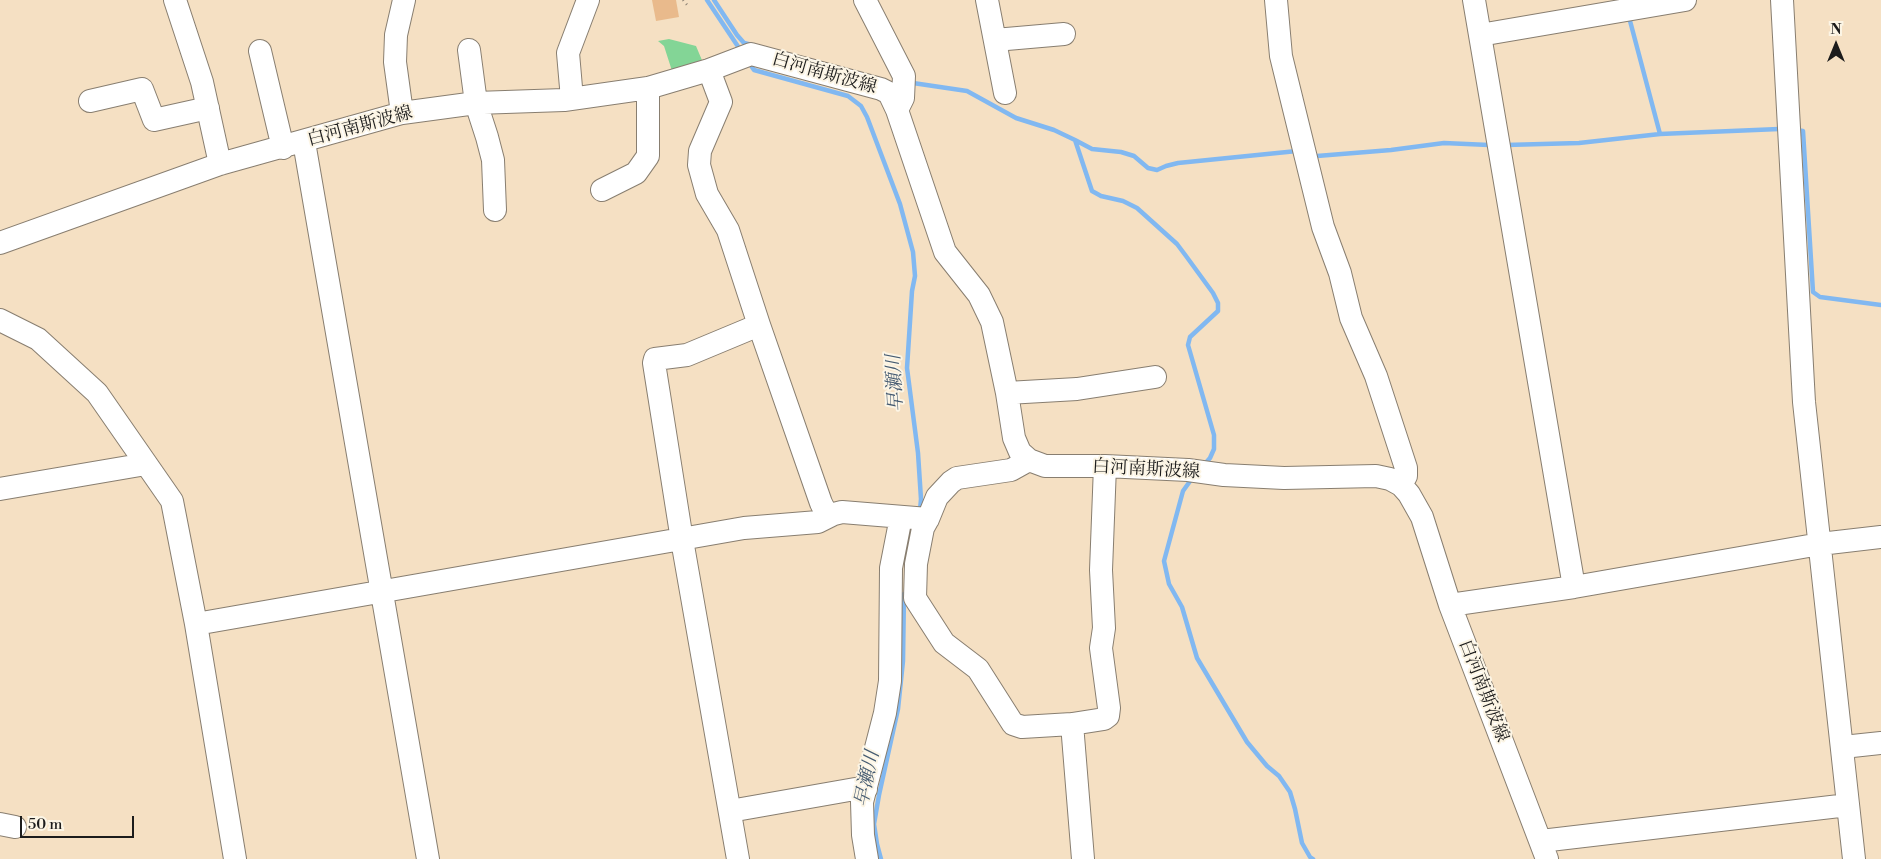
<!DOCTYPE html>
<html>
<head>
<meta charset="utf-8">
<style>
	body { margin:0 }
	#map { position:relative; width:1881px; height:859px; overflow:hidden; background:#f5e0c3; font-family:"Libre Bodoni",serif }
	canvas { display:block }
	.north { position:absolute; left:1811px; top:20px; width:50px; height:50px; -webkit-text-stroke:4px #fcf5e5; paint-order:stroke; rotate:0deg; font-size:14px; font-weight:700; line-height:20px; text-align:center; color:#1c1c1c }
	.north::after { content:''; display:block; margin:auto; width:18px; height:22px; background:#1c1c1c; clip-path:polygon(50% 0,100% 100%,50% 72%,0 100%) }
	.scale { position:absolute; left:20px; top:816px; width:114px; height:22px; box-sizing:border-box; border:2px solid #1c1c1c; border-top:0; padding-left:6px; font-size:15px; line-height:18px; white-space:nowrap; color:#1c1c1c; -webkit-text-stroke:4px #fcf5e5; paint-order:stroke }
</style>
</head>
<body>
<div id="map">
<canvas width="1881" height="859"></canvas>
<div class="north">N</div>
<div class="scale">50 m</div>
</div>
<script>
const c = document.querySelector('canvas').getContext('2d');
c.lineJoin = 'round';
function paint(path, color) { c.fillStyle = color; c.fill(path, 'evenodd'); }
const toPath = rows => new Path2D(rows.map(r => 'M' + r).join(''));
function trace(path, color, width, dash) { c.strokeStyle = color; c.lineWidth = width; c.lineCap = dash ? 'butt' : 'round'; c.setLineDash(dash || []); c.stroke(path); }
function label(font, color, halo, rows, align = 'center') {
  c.font = font + ' "Libre Bodoni","Noto Serif JP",serif'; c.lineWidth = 4; c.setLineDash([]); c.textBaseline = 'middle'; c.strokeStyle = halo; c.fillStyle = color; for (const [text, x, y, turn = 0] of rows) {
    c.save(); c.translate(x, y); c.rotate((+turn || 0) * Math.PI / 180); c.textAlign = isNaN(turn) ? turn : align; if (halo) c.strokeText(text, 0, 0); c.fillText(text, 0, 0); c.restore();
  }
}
paint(toPath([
	[669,39,696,46,704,65,673,74,664,46,658,41]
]), '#83d596');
trace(toPath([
	[707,0,741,51],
	[714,0,737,35,744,43,752,45],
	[1629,17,1660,134],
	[748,61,754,70,848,96,861,106,867,117,900,204,913,252,915,276,912,291,907,368,918,453,921,499,920,511],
	[913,83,967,91,1016,118,1054,130,1075,140,1092,191,1101,196,1123,201,1137,208,1177,244,1186,256,1213,293,1218,303,1218,311,1190,337,1188,345,1214,435,1214,449,1210,458,1203,466],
	[1796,130,1803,131,1813,292,1820,297,1881,305],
	[1075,140,1092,149,1121,152,1134,156,1148,168,1157,170,1166,166,1178,163,1297,151],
	[1506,145,1579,143,1660,134,1779,129],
	[1317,156,1391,150,1444,143,1489,145],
	[1193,477,1183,491,1164,561,1169,584,1182,607,1197,658,1247,742,1267,766,1279,776,1290,792,1295,809,1302,843,1310,857,1313,859],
	[881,859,877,844,874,824,879,795,898,709,903,661,904,594]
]), '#81b8f1', 4.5);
paint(toPath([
	[652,0,676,0,679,17,656,21]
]), '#e9ba8c');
const minor = toPath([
	[175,0,202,82,220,164],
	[865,0,904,76,903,98,897,110],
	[987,0,1005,93],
	[1276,0,1281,56,1323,227,1340,273,1351,318,1376,376,1406,468,1406,476,1401,485],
	[1474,0,1574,587],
	[1782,0,1804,402,1854,859],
	[1480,35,1685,0],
	[995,40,1064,34],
	[469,50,476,103,487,137,493,160,495,210],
	[260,51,283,148],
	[709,70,721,102,700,151,699,165,707,194,728,230,759,325,821,503,828,517],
	[572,99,568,53,588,0],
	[90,101,142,89,154,120,208,108],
	[402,113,395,62,396,35,404,0],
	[304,142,428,859],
	[602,190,636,173,648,156,648,88],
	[0,243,220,164,402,113,476,103,564,100,648,88,709,70,751,54,881,89,889,93,897,110,945,252,979,295,992,322,1007,393,1014,438,1020,452,1029,460,1045,466,1105,466,1188,470,1224,475,1284,478,1376,476,1390,479,1401,485,1409,494,1422,517,1450,605,1547,859],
	[0,320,38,339,97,393,172,501,196,624,235,859],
	[1007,393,1077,389,1155,377],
	[1029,460,1011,470,957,478,951,482,937,497,928,519,923,528,916,564,915,598,944,643,978,669,1013,724,1022,727,1072,724,1104,719,1108,716,1109,708,1101,648,1104,628,1101,570,1105,466],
	[0,489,146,464],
	[1450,605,1574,587,1820,544,1881,537],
	[196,624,744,528,818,522,834,514,842,512,928,519],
	[1072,724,1083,859],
	[1843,747,1881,743],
	[730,811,855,789,866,789],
	[0,824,15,827],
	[1541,841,1848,805],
	[738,859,682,540,654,363,655,359,687,355,759,325],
	[867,859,863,835,862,802,885,713,890,681,891,568,901,517]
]);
trace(minor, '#887e70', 24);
trace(toPath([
	[683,0,688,6]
]), '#887e70', 2.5, [1, 4]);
trace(minor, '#fff', 22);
label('18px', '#1c1c1c', '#fcf5e5', [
	["白河南斯波線",824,74,16],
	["白河南斯波線",360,127,-15],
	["白河南斯波線",1146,470,3],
	["白河南斯波線",1483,691,69]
]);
label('italic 19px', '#445a71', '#fcf5e5', [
	["早瀬川",896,383,-93],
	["早瀬川",868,779,-78]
]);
</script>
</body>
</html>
